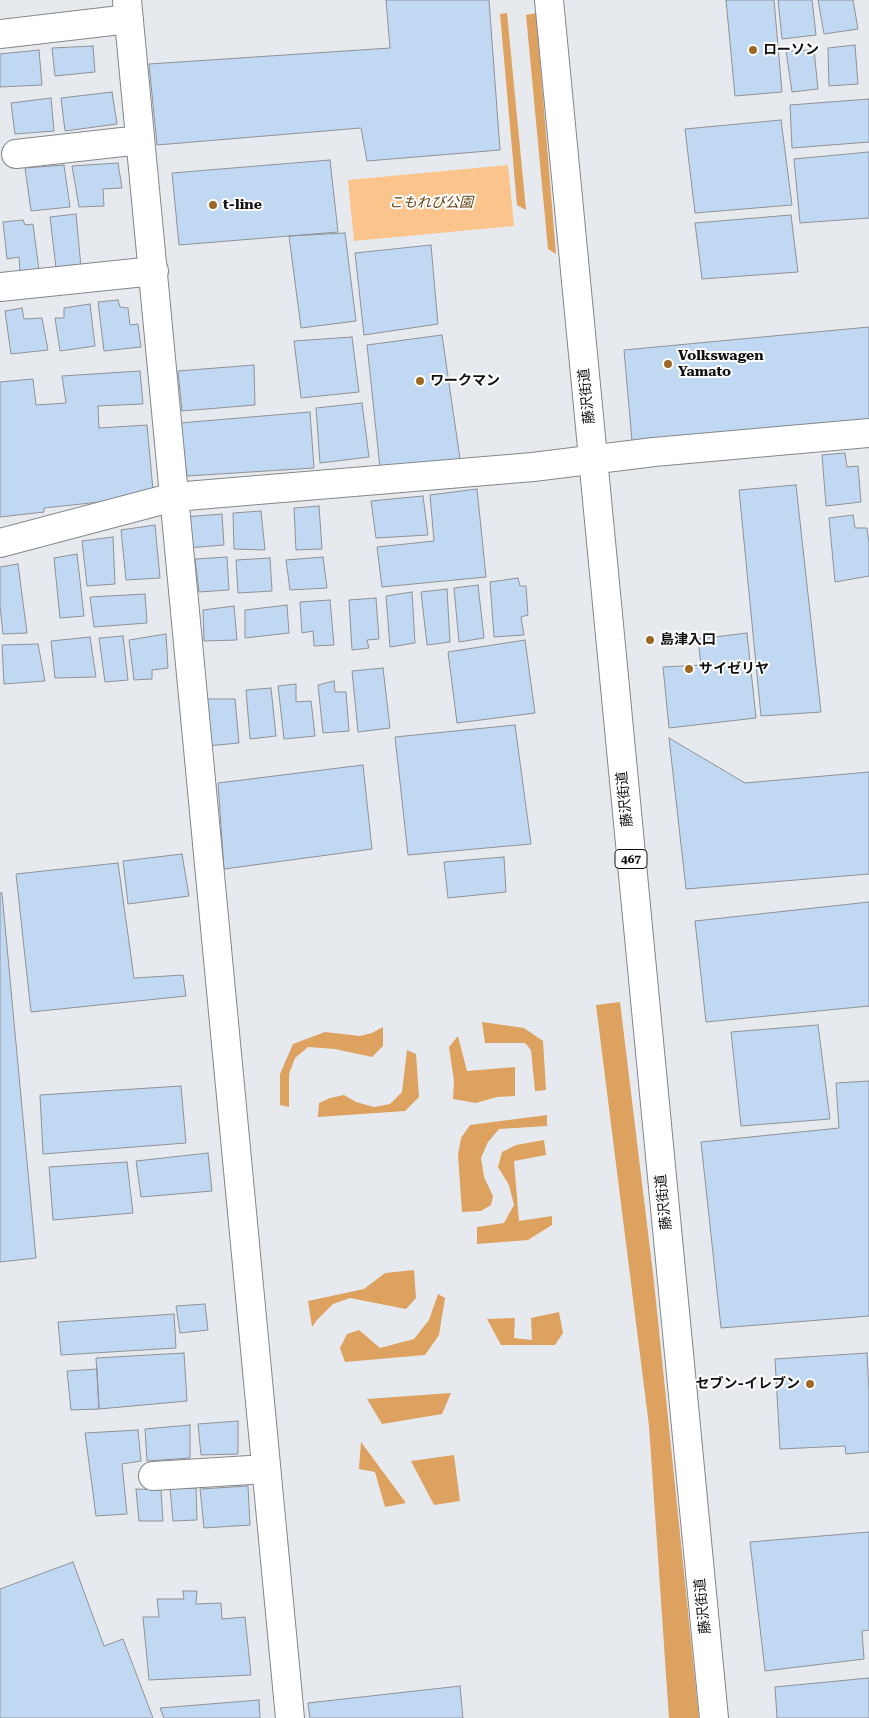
<!DOCTYPE html>
<html>
<head>
<meta charset="utf-8">
<style>
	body { margin:0 }
	canvas { display:block; background:#e6eaef }
</style>
</head>
<body>
<canvas width="869" height="1718"></canvas>
<script>
const c = document.querySelector('canvas').getContext('2d');
c.lineJoin = 'round';
function paint(path, color) { c.fillStyle = color; c.fill(path, 'evenodd'); }
const toPath = rows => new Path2D(rows.map(r => 'M' + r).join(''));
function trace(path, color, width, dash) { c.strokeStyle = color; c.lineWidth = width; c.lineCap = dash ? 'butt' : 'round'; c.setLineDash(dash || []); c.stroke(path); }
function label(font, color, halo, rows, align = 'center') {
  c.font = font + ' "Roboto Serif","Noto Sans JP",serif'; c.lineWidth = 4; c.setLineDash([]); c.textBaseline = 'middle'; c.strokeStyle = halo; c.fillStyle = color; for (const [text, x, y, turn = 0] of rows) {
    c.save(); c.translate(x, y); c.rotate((+turn || 0) * Math.PI / 180); c.textAlign = isNaN(turn) ? turn : align; if (halo) c.strokeText(text, 0, 0); c.fillText(text, 0, 0); c.restore();
  }
}
paint(toPath([
	[508,165,514,226,354,241,348,180]
]), '#fac48c');
paint(toPath([
	[507,13,526,210,517,205,500,14],
	[536,13,556,254,548,249,526,15],
	[620,1002,654,1282,699,1718,669,1718,649,1426,596,1005],
	[482,1022,524,1028,543,1041,546,1090,535,1091,531,1050,525,1043,485,1043],
	[383,1027,383,1046,372,1057,335,1049,308,1047,295,1058,289,1074,289,1107,280,1105,280,1074,293,1044,325,1032,360,1036,372,1033],
	[458,1036,467,1071,515,1067,515,1096,497,1097,476,1103,453,1099,454,1081,449,1047],
	[407,1050,416,1054,419,1097,405,1111,318,1117,319,1103,330,1098,344,1095,356,1102,374,1107,390,1104,402,1092],
	[547,1115,547,1126,499,1129,488,1142,481,1158,484,1177,493,1196,491,1205,481,1211,462,1212,458,1155,461,1138,470,1125],
	[544,1140,546,1155,514,1161,519,1221,552,1216,552,1225,528,1240,477,1244,477,1227,504,1223,514,1205,509,1185,498,1167,502,1152,516,1145],
	[414,1270,416,1298,406,1309,350,1298,333,1304,317,1320,312,1327,308,1301,364,1289,385,1273],
	[438,1294,445,1298,439,1335,425,1355,345,1362,340,1348,347,1334,359,1330,380,1348,414,1339,429,1320],
	[559,1312,563,1333,555,1345,501,1345,487,1319,515,1318,514,1338,532,1340,531,1318],
	[451,1393,442,1414,382,1424,367,1399],
	[361,1442,406,1503,385,1507,375,1472,359,1469],
	[454,1455,460,1501,434,1505,411,1461]
]), '#dda160');
const building = toPath([
	[386,0,489,0,500,150,367,161,361,128,157,145,149,64,390,48,386,0],
	[726,0,774,0,782,92,735,96,726,0],
	[778,0,812,0,816,35,782,39,778,0],
	[818,0,853,0,858,29,824,34,818,0],
	[855,45,858,84,829,86,828,48,855,45],
	[93,46,95,72,55,76,52,48,93,46],
	[39,50,42,85,0,87,0,54,39,50],
	[814,50,818,89,792,92,786,51,814,50],
	[112,92,117,124,65,131,61,98,112,92],
	[51,98,54,131,15,134,11,103,51,98],
	[869,99,869,142,792,148,790,105,869,99],
	[781,120,792,205,695,213,685,129,781,120],
	[869,152,869,218,800,223,794,159,869,152],
	[330,160,338,232,179,245,172,173,330,160],
	[118,163,122,188,103,189,104,206,79,207,72,166,118,163],
	[64,165,70,207,31,211,25,168,64,165],
	[76,214,81,267,56,268,50,217,76,214],
	[791,215,798,272,702,279,695,223,791,215],
	[23,220,25,225,33,224,39,270,20,272,19,257,7,259,3,222,23,220],
	[345,233,356,321,301,328,289,236,345,233],
	[431,245,438,324,364,335,355,253,431,245],
	[118,300,120,307,128,308,130,325,138,324,141,347,104,351,98,302,118,300],
	[90,304,95,346,60,351,55,318,64,318,64,308,90,304],
	[22,308,24,319,42,318,48,350,11,354,5,311,22,308],
	[869,327,869,421,632,441,624,350,869,327],
	[442,335,460,459,380,468,367,345,442,335],
	[352,337,359,392,301,398,294,341,352,337],
	[254,365,255,405,182,411,178,371,254,365],
	[140,371,143,404,98,406,99,428,147,425,154,501,100,506,100,502,44,508,44,512,0,517,0,382,33,379,36,405,66,403,62,376,140,371],
	[362,403,369,457,320,463,316,408,362,403],
	[310,412,314,468,187,476,180,423,310,412],
	[845,453,847,467,858,466,861,502,826,506,822,455,845,453],
	[796,485,821,712,761,716,739,490,796,485],
	[477,489,486,577,382,587,377,547,434,541,430,495,477,489],
	[423,496,428,535,376,538,371,501,423,496],
	[319,506,322,549,296,550,294,508,319,506],
	[261,511,265,550,234,549,233,513,261,511],
	[222,514,224,545,187,548,184,517,222,514],
	[853,515,855,528,867,528,869,543,869,576,835,582,829,518,853,515],
	[155,525,160,578,126,580,121,530,155,525],
	[113,537,115,584,87,586,82,541,113,537],
	[77,554,84,616,60,618,54,558,77,554],
	[227,557,229,590,199,592,195,559,227,557],
	[323,557,327,588,290,590,286,560,323,557],
	[270,558,272,591,238,593,236,560,270,558],
	[18,564,27,633,3,634,0,606,0,567,18,564],
	[518,578,520,586,526,586,528,615,521,617,524,635,494,637,490,582,518,578],
	[478,585,484,638,459,642,454,588,478,585],
	[447,589,450,642,427,645,421,592,447,589],
	[412,592,415,643,390,647,386,596,412,592],
	[145,594,147,623,94,627,90,597,145,594],
	[376,598,379,639,367,640,369,648,352,650,349,600,376,598],
	[330,600,334,645,314,646,313,631,302,633,300,602,330,600],
	[287,605,289,633,245,638,245,610,287,605],
	[234,606,237,640,204,641,203,610,234,606],
	[747,633,756,718,669,728,663,667,701,665,698,639,747,633],
	[166,634,168,668,152,670,152,679,134,680,129,640,166,634],
	[123,636,128,680,105,682,99,638,123,636],
	[90,637,96,677,55,678,51,641,90,637],
	[525,640,535,713,457,723,448,652,525,640],
	[38,644,45,681,4,684,2,645,38,644],
	[383,668,390,728,358,732,352,671,383,668],
	[334,681,335,692,346,692,349,731,323,733,318,685,334,681],
	[296,684,296,702,311,701,315,736,284,739,278,686,296,684],
	[271,688,276,736,250,739,246,690,271,688],
	[203,699,235,699,239,743,207,746,203,699],
	[515,725,531,844,408,855,395,737,515,725],
	[669,738,745,783,869,772,869,874,686,889,669,738],
	[363,765,372,849,224,869,218,783,363,765],
	[182,854,189,896,128,904,123,861,182,854],
	[504,857,506,892,448,898,444,862,504,857],
	[118,863,134,978,183,975,186,996,31,1012,16,874,118,863],
	[0,893,2,893,36,1258,0,1262,0,893],
	[869,902,869,1006,706,1022,695,921,869,902],
	[818,1025,830,1119,741,1126,731,1032,818,1025],
	[869,1081,869,1316,721,1328,701,1142,839,1128,836,1083,869,1081],
	[181,1086,186,1143,43,1154,40,1095,181,1086],
	[208,1153,212,1191,141,1197,136,1161,208,1153],
	[127,1162,133,1213,53,1220,49,1167,127,1162],
	[205,1304,208,1330,180,1333,176,1306,205,1304],
	[174,1314,176,1348,61,1355,58,1322,174,1314],
	[184,1353,187,1401,99,1409,96,1358,184,1353],
	[867,1353,869,1392,869,1452,846,1454,845,1446,780,1449,775,1359,867,1353],
	[97,1369,99,1409,71,1410,67,1371,97,1369],
	[238,1421,238,1454,201,1455,198,1424,238,1421],
	[190,1425,190,1458,147,1461,145,1429,190,1425],
	[138,1430,141,1461,122,1464,127,1514,96,1516,85,1433,138,1430],
	[248,1486,250,1525,204,1528,200,1489,248,1486],
	[170,1488,196,1488,197,1520,173,1521,170,1488],
	[136,1489,161,1490,163,1521,139,1521,136,1489],
	[869,1532,869,1630,862,1631,864,1659,765,1671,750,1542,869,1532],
	[73,1562,104,1646,123,1639,153,1718,0,1718,0,1589,73,1562],
	[183,1591,197,1591,196,1604,221,1603,222,1619,245,1617,251,1675,149,1680,143,1617,159,1617,157,1599,184,1599,183,1591],
	[869,1678,869,1718,777,1718,775,1687,869,1678],
	[460,1686,463,1718,310,1718,308,1703,460,1686],
	[259,1700,260,1718,164,1718,160,1708,259,1700]
]);
paint(building, '#c1d8f2');
trace(building, '#8e9297', 1);
const minor = toPath([
	[127,0,290,1718],
	[0,34,129,19],
	[16,154,140,140],
	[0,287,154,271],
	[0,543,174,497,533,467,654,452,869,433],
	[153,1476,266,1469]
]);
const highway = toPath([
	[549,0,714,1718]
]);
trace(minor, '#83878b', 30);
trace(highway, '#83878b', 30);
trace(minor, '#fff', 28);
trace(highway, '#fff', 28);
for (const [x, y, r, color] of [
	[753,50,5,"#9e6723"],
	[213,205,5,"#9e6723"],
	[668,364,5,"#9e6723"],
	[420,381,5,"#9e6723"],
	[650,640,5,"#9e6723"],
	[689,669,5,"#9e6723"],
	[810,1384,5,"#9e6723"]
]) { const dot = new Path2D(); dot.arc(x, y, r, 0, 2 * Math.PI); c.fillStyle = color; c.fill(dot); trace(dot, '#fff', 2); }
for (const [x, y, w] of [
	[631,859,32]
]) { const box = new Path2D(); box.roundRect(x - w / 2, y - 9.5, w, 19, 4); c.fillStyle = '#fff'; c.fill(box); trace(box, '#0e1011', 1); }
label('bold 12px', '#0e1011', null, [
	["467",631,859]
]);
label('bold 14px', '#0e1011', '#fff', [
	["ローソン",763,50],
	["t-line",223,205],
	["Volkswagen",678,356],
	["Yamato",678,372],
	["ワークマン",430,381],
	["島津入口",660,640],
	["サイゼリヤ",699,669],
	["セブン-イレブン",800,1384,"right"]
], 'left');
label('italic 14px', '#69410e', '#fff', [
	["こもれび公園",431,203]
]);
label('14px', '#0e1011', '#fff', [
	["藤沢街道",587,396,-96],
	["藤沢街道",625,799,-96],
	["藤沢街道",664,1202,-96],
	["藤沢街道",703,1606,-96]
]);
</script>
</body>
</html>
